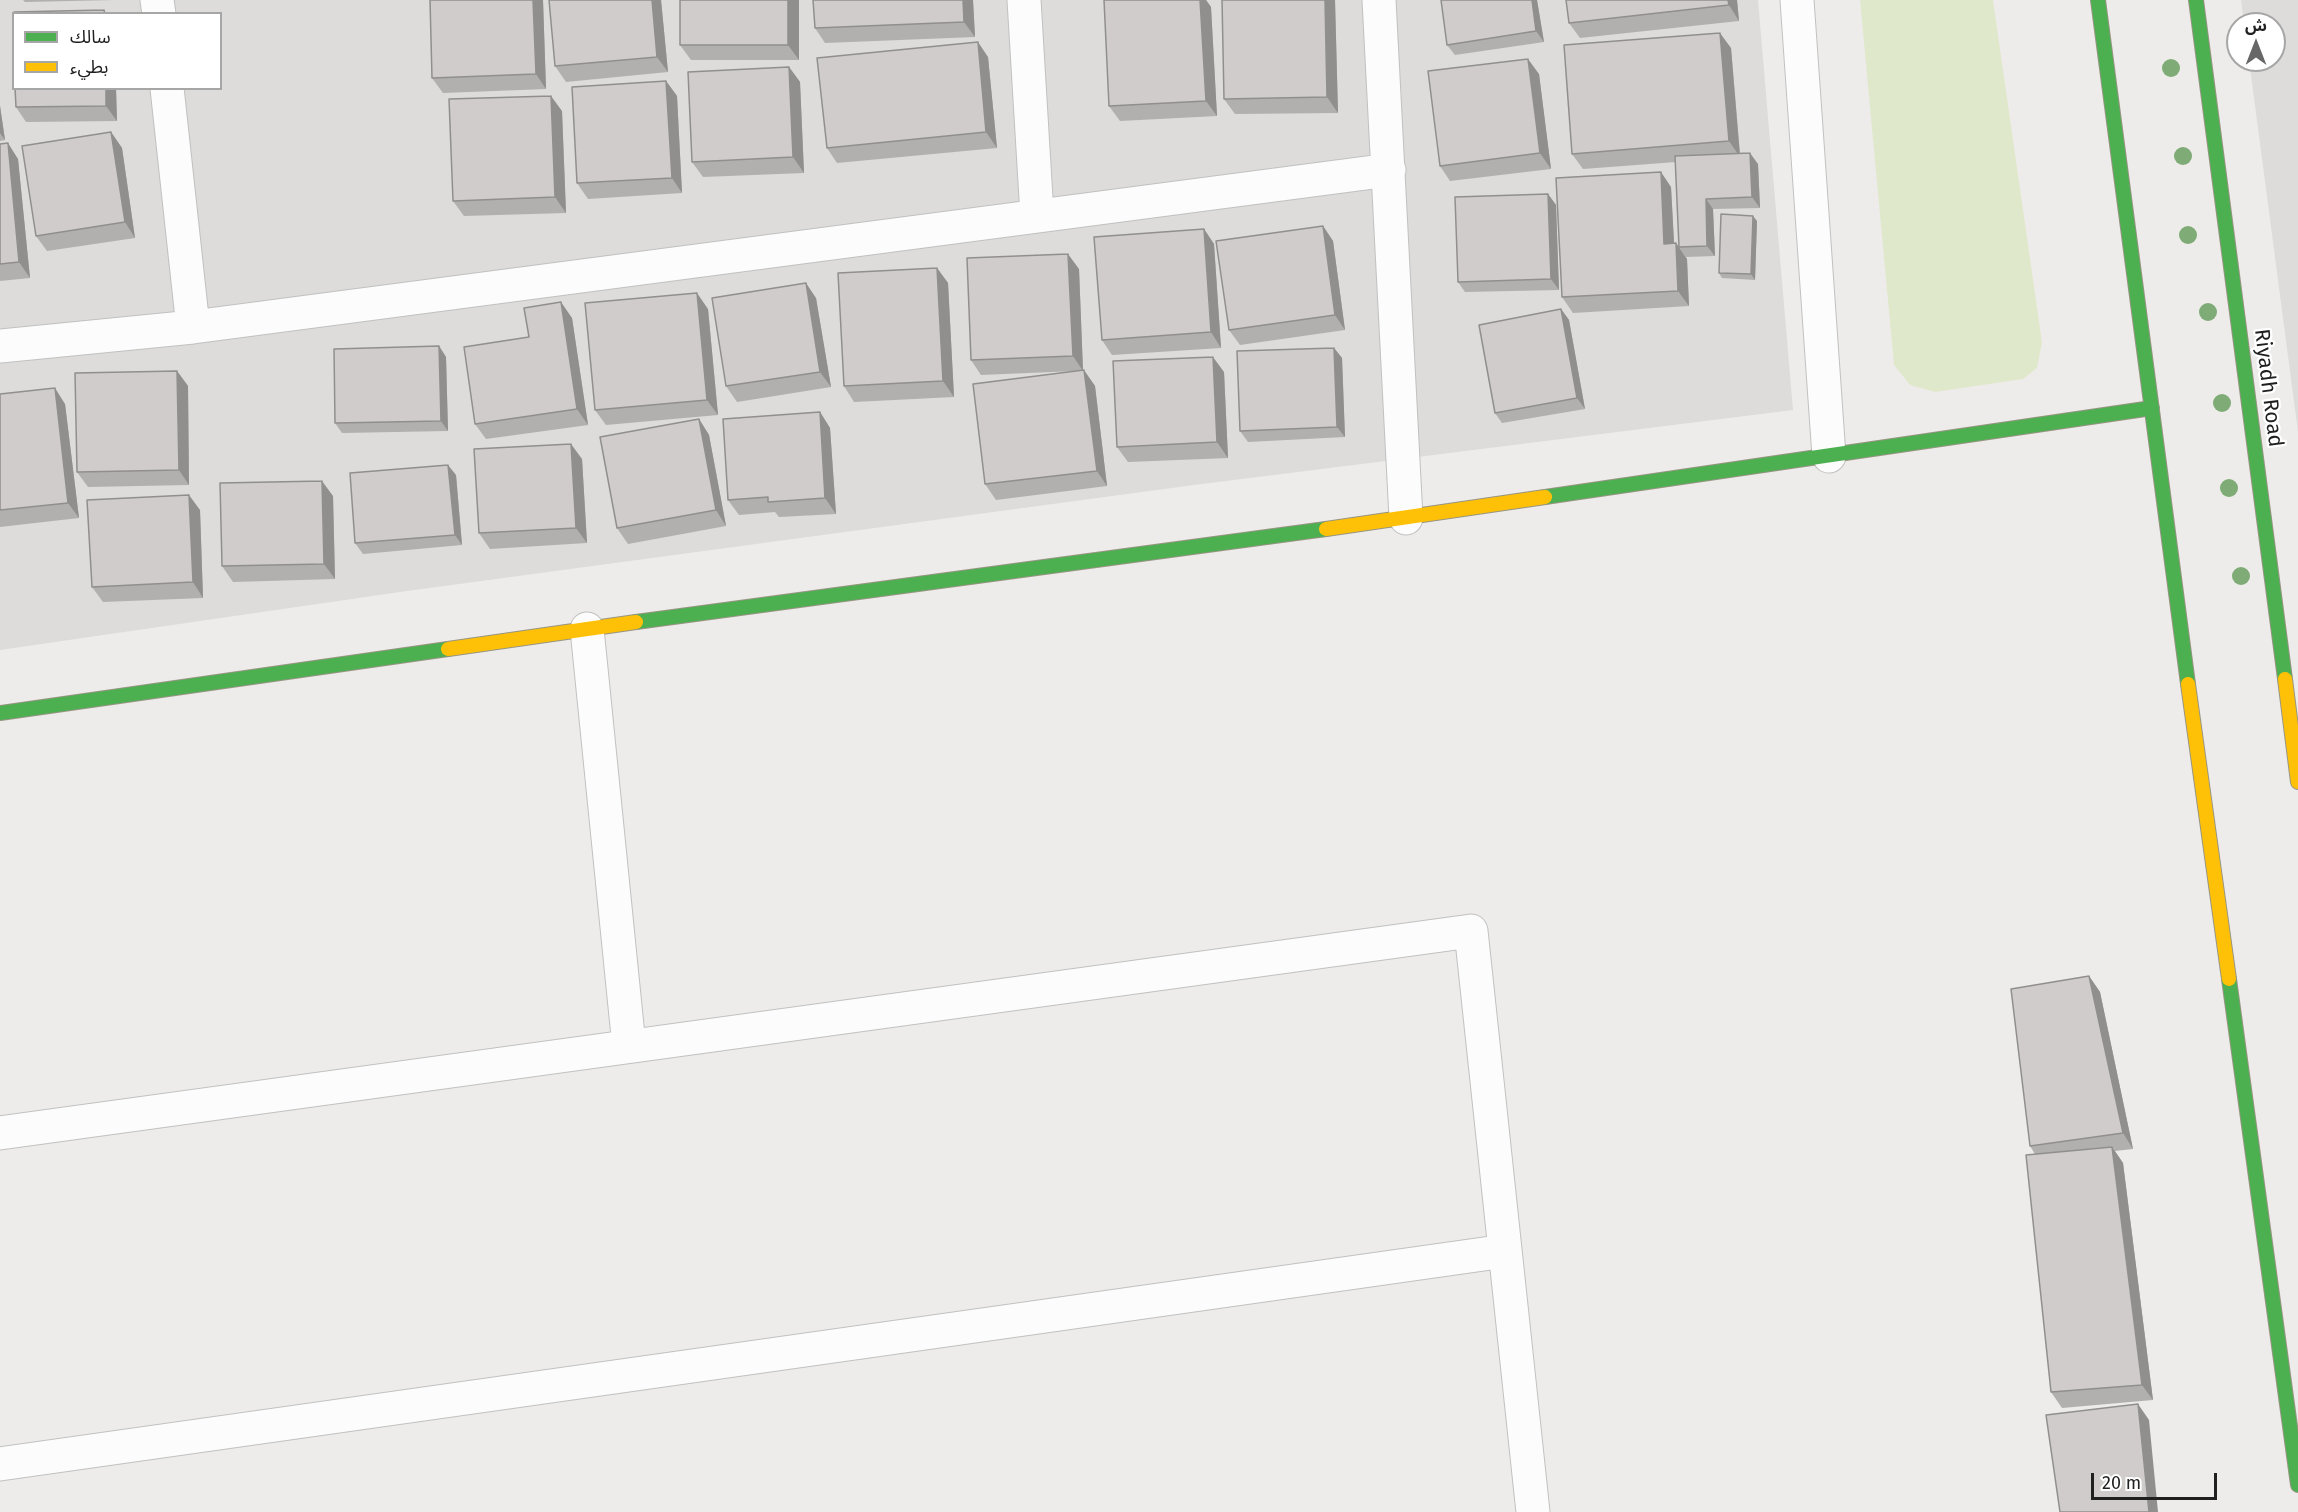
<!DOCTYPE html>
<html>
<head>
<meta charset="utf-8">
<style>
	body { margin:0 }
	#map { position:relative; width:2298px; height:1512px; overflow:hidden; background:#eeecea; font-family:"Fira Sans","Noto Sans Arabic",sans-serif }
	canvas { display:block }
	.legend { position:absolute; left:12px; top:12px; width:210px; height:78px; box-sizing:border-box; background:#fff; border:2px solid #a6a6a6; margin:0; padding:8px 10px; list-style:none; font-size:18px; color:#202020 }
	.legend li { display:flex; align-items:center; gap:12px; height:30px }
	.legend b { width:30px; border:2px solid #a6a6a6 }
	.north { position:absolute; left:2226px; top:12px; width:60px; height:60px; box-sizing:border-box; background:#fff; border:2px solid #a6a6a6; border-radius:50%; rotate:0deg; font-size:16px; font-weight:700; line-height:24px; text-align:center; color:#202020 }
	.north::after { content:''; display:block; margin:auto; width:21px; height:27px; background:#686767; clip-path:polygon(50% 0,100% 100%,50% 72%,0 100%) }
	.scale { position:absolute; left:2091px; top:1473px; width:126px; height:27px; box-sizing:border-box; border:3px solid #202020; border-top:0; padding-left:8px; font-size:18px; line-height:21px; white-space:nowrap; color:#202020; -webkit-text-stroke:4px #fff; paint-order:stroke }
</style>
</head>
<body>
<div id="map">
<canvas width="2298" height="1512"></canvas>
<ul class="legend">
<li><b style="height:8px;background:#4caf50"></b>سالك</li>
<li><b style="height:8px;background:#ffc107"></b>بطيء</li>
</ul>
<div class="north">ش</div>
<div class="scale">20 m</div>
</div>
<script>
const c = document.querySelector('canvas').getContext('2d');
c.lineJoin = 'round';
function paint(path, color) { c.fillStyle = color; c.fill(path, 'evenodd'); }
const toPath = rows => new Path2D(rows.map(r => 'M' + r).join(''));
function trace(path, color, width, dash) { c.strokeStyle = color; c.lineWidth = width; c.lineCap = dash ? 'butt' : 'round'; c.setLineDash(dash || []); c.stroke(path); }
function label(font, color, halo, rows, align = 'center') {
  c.font = font + ' "Fira Sans",sans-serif'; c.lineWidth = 4.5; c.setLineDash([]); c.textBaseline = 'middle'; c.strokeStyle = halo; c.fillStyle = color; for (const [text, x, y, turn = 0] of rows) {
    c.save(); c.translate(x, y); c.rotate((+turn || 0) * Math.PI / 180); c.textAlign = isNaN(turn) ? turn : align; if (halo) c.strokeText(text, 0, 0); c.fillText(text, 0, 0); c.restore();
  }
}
paint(toPath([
	[0,0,1758,0,1793,410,1194,485,407,591,0,650],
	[14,14,220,14,220,88,14,88],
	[2241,0,2298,0,2298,432,2249,60,2274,60,2274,24,2244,24]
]), '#dddcdb');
paint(toPath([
	[1860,0,1993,0,2042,342,2037,368,2023,379,1935,392,1910,385,1894,365]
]), '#e0e8cc');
const street = toPath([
	[157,0,159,14],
	[1024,0,1037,215],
	[1379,0,1406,518],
	[1797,0,1829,456],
	[167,88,193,327],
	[0,346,193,327,1389,170],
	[587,629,629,1046],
	[0,1133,1471,931,1533,1512],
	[0,1464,1505,1251]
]);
const fast = toPath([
	[2098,0,2188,684],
	[2196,0,2285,679],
	[1545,497,2152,408],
	[636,622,1326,529],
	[0,713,448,649],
	[2229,979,2298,1485]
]);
const slow = toPath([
	[1326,529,1545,497],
	[448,649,636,622],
	[2285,679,2298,782],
	[2188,684,2229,979]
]);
trace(street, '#c1c1c0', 35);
trace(fast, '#979583', 16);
trace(slow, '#979583', 16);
trace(street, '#fcfcfc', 33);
trace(fast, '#4caf50', 14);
trace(slow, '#ffc107', 14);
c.fillStyle = '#7eab76';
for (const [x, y] of [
	[2171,68],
	[2183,156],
	[2188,235],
	[2208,312],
	[2222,403],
	[2229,488],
	[2241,576]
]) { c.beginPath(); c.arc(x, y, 9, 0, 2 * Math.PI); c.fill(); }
paint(toPath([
	[23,0,115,0,25,2],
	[430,0,543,0,546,89,443,93,432,78],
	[661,0,668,72,566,82,555,66],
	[799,0,799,60,691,60,680,45],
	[813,0,973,0,975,37,825,43,815,28],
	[1104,0,1206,0,1211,7,1217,116,1120,121,1109,106],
	[1335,0,1338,113,1235,114,1224,99],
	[1537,0,1544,42,1455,55,1447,45],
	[1566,0,1737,0,1739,21,1580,38,1569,23],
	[1731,48,1740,153,1758,164,1760,208,1713,209,1715,256,1686,257,1679,247,1676,162,1583,169,1572,154],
	[988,57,997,148,837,163,827,148],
	[789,67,800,82,804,173,703,177,692,162],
	[1539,74,1551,169,1450,181,1440,166],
	[666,81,677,96,682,193,588,199,577,183],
	[116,88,117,121,26,122,16,107],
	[0,106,5,140,0,141],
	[562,111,566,213,464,216,453,201],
	[111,132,122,148,135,238,47,251,36,236],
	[0,144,18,159,30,278,0,281],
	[1671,187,1674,244,1676,243,1687,259,1689,306,1573,313,1562,297],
	[1548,194,1556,205,1559,290,1465,292,1458,282],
	[1757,221,1755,280,1722,278,1719,273],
	[1323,226,1333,241,1345,330,1240,345,1229,330],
	[1204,229,1214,244,1221,348,1112,355,1102,340],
	[937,268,948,283,954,397,854,402,844,386],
	[1079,269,1083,370,1095,386,1107,486,996,500,985,484,1076,371,981,375,971,360],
	[816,298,831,387,737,402,726,386],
	[708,309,718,415,606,425,595,410],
	[1561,309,1569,320,1585,409,1502,423,1495,413],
	[572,318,588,425,486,439,475,424,529,337],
	[439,346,446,357,448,431,342,433,335,423],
	[1334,348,1342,358,1345,437,1248,442,1240,431],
	[177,371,188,386,189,485,88,487,77,472],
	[1224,372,1228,458,1128,462,1117,447],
	[0,394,65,404,79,518,0,527],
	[820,412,830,428,836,514,779,517,775,512,739,515,728,500],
	[699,419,709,435,726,526,628,544,617,528],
	[582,459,587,543,490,549,479,533],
	[456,475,462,545,363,554,355,543],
	[333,496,335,579,233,582,222,566],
	[200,510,203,598,103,602,92,587],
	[2089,976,2100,992,2133,1149,2115,1151,2123,1163,2153,1400,2062,1408,2051,1392,2035,1154,2030,1146]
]), '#b2afaf');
paint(toPath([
	[533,0,543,0,546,89,536,74],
	[652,0,661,0,668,72,657,57],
	[788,0,799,0,799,60,788,45],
	[963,0,973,0,975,37,964,22],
	[1200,0,1206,0,1211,7,1217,116,1206,101],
	[1325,0,1335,0,1338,113,1327,97],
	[1532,0,1537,0,1544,42,1536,31],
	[1728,0,1737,0,1739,21,1729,5],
	[1720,33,1731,48,1740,157,1729,141],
	[978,42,988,57,997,148,986,132],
	[1528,59,1539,74,1551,169,1540,153],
	[789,67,800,82,804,173,793,157],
	[666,81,677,96,682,193,672,178],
	[106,88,116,88,117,121,106,106],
	[551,96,562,111,566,213,555,197],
	[0,106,5,140,0,133],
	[111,132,122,148,135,238,125,222],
	[8,143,18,159,30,278,19,262],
	[1750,153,1758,164,1760,208,1752,197],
	[1661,172,1671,187,1675,260,1664,244],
	[1548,194,1556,205,1559,290,1551,279],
	[1706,199,1713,209,1715,256,1707,246],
	[1753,216,1757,221,1755,280,1751,274],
	[1323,226,1333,241,1345,330,1335,315],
	[1204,229,1214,244,1221,348,1211,332],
	[1676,243,1687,259,1689,306,1678,291],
	[1068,254,1079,269,1083,371,1073,356],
	[937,268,948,283,954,397,943,381],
	[806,283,816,298,831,387,820,372],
	[697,293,708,309,718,415,707,400],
	[561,302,572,318,588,425,577,409],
	[1561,309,1569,320,1585,409,1577,398],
	[439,346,446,357,448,431,441,421],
	[1334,348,1342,358,1345,437,1337,427],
	[1213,357,1224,372,1228,458,1217,442],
	[1084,370,1095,386,1107,486,1097,471],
	[177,371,188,386,189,485,179,470],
	[55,388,65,404,79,518,68,503],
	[820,412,830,428,836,514,825,498],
	[699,419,709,435,726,526,716,510],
	[571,444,582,459,587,543,576,528],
	[448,465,456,475,462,545,455,535],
	[322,481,333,496,335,579,324,564],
	[189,495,200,510,203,598,193,582],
	[2089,976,2100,992,2133,1149,2123,1133],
	[2112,1147,2123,1163,2153,1400,2142,1385],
	[2138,1404,2149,1420,2158,1512,2149,1512]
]), '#918f8e');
const building = toPath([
	[430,0,533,0,536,74,432,78,430,0],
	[549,0,652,0,657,57,555,66,549,0],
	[680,0,788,0,788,45,680,45,680,0],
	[813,0,963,0,964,22,815,28,813,0],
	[1104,0,1200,0,1206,101,1109,106,1104,0],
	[1222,0,1325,0,1327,97,1224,99,1222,0],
	[1441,0,1532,0,1536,31,1447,45,1441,0],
	[1566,0,1728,0,1729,5,1569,23,1566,0],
	[104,10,105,14,14,14,14,12,104,10],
	[1720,33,1729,141,1572,154,1564,45,1720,33],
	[978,42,986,132,827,148,817,58,978,42],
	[1528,59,1540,153,1440,166,1428,71,1528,59],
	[789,67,793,157,692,162,688,72,789,67],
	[666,81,672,178,577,183,572,87,666,81],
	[15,88,106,88,106,106,16,107,15,88],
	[551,96,555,197,453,201,449,99,551,96],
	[111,132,125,222,36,236,22,146,111,132],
	[8,143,19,262,0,264,0,144,8,143],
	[1750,153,1752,197,1706,199,1707,246,1679,247,1675,156,1750,153],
	[1661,172,1664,244,1676,243,1678,291,1562,297,1556,178,1661,172],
	[1548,194,1551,279,1458,282,1455,197,1548,194],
	[1721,214,1753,216,1751,274,1719,273,1721,214],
	[1323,226,1335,315,1229,330,1216,241,1323,226],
	[1204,229,1211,332,1102,340,1094,237,1204,229],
	[1068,254,1073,356,971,360,967,258,1068,254],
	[937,268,943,381,844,386,838,273,937,268],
	[806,283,820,372,726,386,712,298,806,283],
	[697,293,707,400,595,410,585,303,697,293],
	[561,302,577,409,475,424,464,347,529,337,524,308,561,302],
	[1561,309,1577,398,1495,413,1479,325,1561,309],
	[439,346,441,421,335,423,334,349,439,346],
	[1334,348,1337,427,1240,431,1237,351,1334,348],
	[1213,357,1217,442,1117,447,1113,361,1213,357],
	[1084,370,1097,471,985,484,973,384,1084,370],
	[177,371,179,470,77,472,75,373,177,371],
	[55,388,68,503,0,510,0,394,55,388],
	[820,412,825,498,768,502,768,497,728,500,723,419,820,412],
	[699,419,716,510,617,528,600,437,699,419],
	[571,444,576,528,479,533,474,449,571,444],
	[448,465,455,535,355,543,350,473,448,465],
	[322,481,324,564,222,566,220,483,322,481],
	[189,495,193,582,92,587,87,500,189,495],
	[2089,976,2123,1133,2030,1146,2011,989,2089,976],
	[2112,1147,2142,1385,2051,1392,2026,1155,2112,1147],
	[2138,1404,2149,1512,2060,1512,2046,1415,2138,1404]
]);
paint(building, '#cfcccb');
trace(building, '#918f8e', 1.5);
label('21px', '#202020', '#fff', [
	["Riyadh Road",2268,388,83]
]);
</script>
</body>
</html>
